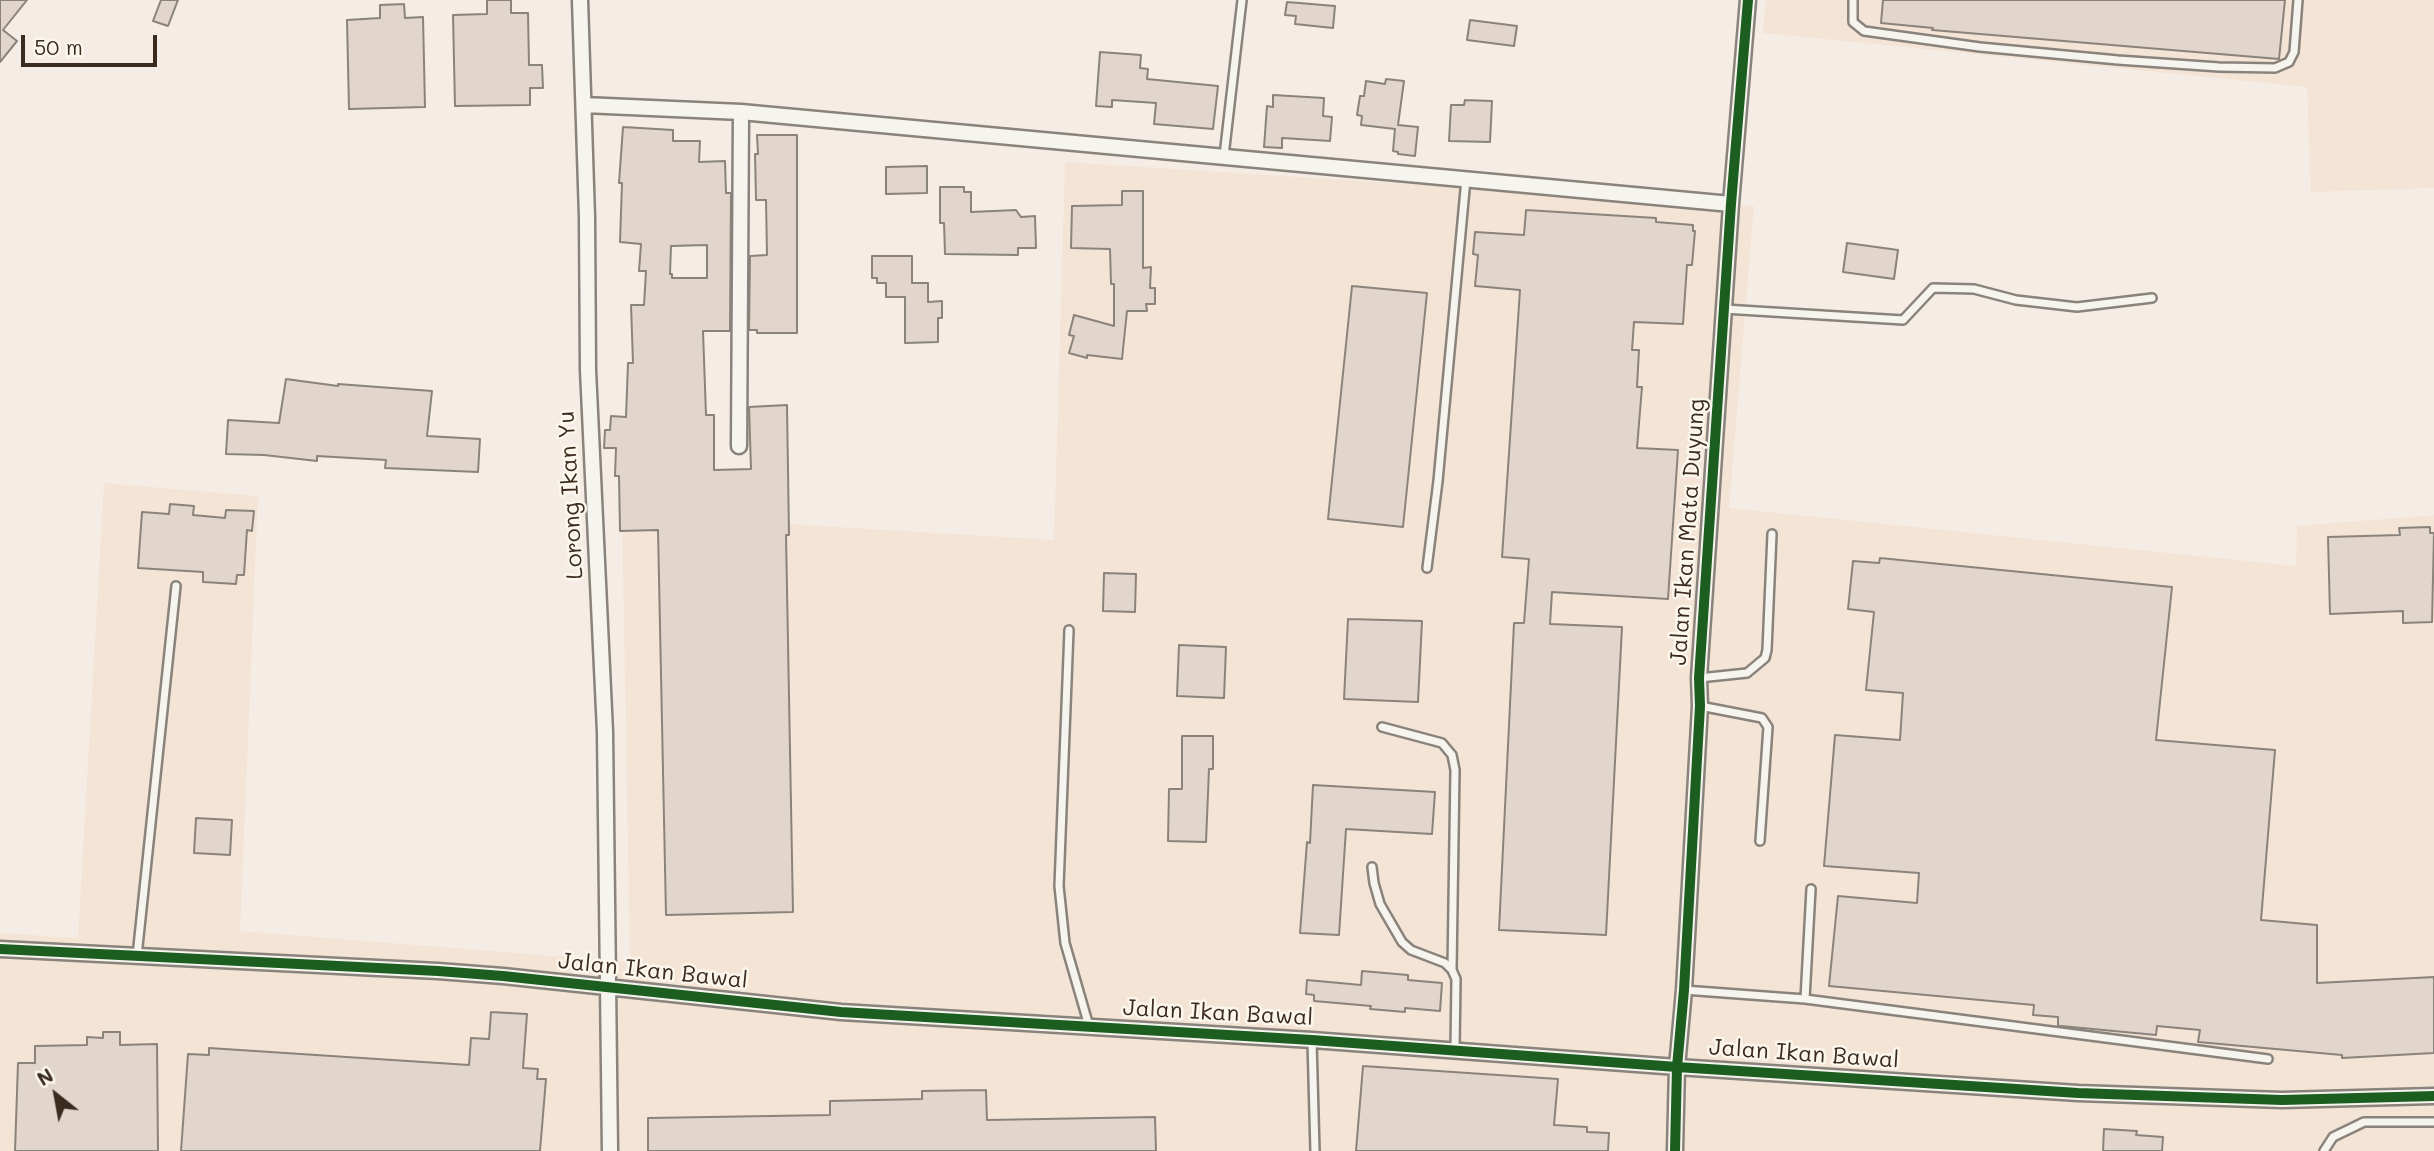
<!DOCTYPE html>
<html>
<head>
<meta charset="utf-8">
<style>
	body { margin:0 }
	#map { position:relative; width:2434px; height:1151px; overflow:hidden; background:#f5ede5; font-family:Mali,sans-serif }
	canvas { display:block }
	.north { position:absolute; left:21px; top:1060px; width:70px; height:70px; -webkit-text-stroke:5px #fbf7ec; paint-order:stroke; rotate:329deg; font-size:19px; font-weight:700; line-height:28px; text-align:center; color:#3b2a1e }
	.north::after { content:''; display:block; margin:auto; width:24px; height:32px; background:#3b2a1e; clip-path:polygon(50% 0,100% 100%,50% 72%,0 100%) }
	.scale { position:absolute; left:21px; top:35px; width:136px; height:32px; box-sizing:border-box; border:4px solid #3b2a1e; border-top:0; padding-left:9px; font-size:21px; line-height:24px; white-space:nowrap; color:#3b2a1e; -webkit-text-stroke:5px #fbf7ec; paint-order:stroke }
</style>
</head>
<body>
<div id="map">
<canvas width="2434" height="1151"></canvas>
<div class="north">N</div>
<div class="scale">50 m</div>
</div>
<script>
const c = document.querySelector('canvas').getContext('2d');
c.lineJoin = 'round';
function paint(path, color) { c.fillStyle = color; c.fill(path, 'evenodd'); }
const toPath = rows => new Path2D(rows.map(r => 'M' + r).join(''));
function trace(path, color, width, dash) { c.strokeStyle = color; c.lineWidth = width; c.lineCap = dash ? 'butt' : 'round'; c.setLineDash(dash || []); c.stroke(path); }
function label(font, color, halo, rows, align = 'center') {
  c.font = font + ' Mali,sans-serif'; c.lineWidth = 5; c.setLineDash([]); c.textBaseline = 'middle'; c.strokeStyle = halo; c.fillStyle = color; for (const [text, x, y, turn = 0] of rows) {
    c.save(); c.translate(x, y); c.rotate((+turn || 0) * Math.PI / 180); c.textAlign = isNaN(turn) ? turn : align; if (halo) c.strokeText(text, 0, 0); c.fillText(text, 0, 0); c.restore();
  }
}
paint(toPath([
	[1766,0,2434,0,2434,188,2311,192,2307,87,1763,33],
	[1065,162,1754,206,1729,508,2296,566,2297,526,2434,515,2434,1151,0,1151,0,933,78,938,104,483,258,496,240,931,630,962,622,514,1054,540]
]), '#f4e4d5');
const building = toPath([
	[0,0,27,0,3,30,17,41,0,62,0,0],
	[161,0,178,0,168,26,153,21,161,0],
	[487,0,511,0,511,13,528,13,529,65,542,65,543,88,530,88,530,105,455,106,453,15,487,14,487,0],
	[1883,0,2285,0,2279,59,1932,30,1933,28,1881,23,1883,0],
	[1287,2,1335,6,1333,28,1295,24,1296,16,1285,15,1287,2],
	[404,4,405,18,423,17,425,107,349,109,347,20,380,18,380,5,404,4],
	[1470,20,1517,26,1514,46,1467,40,1470,20],
	[1100,52,1141,55,1140,68,1148,69,1147,79,1218,86,1213,129,1154,124,1156,103,1112,100,1112,107,1096,106,1100,52],
	[1386,79,1404,81,1398,125,1418,127,1415,156,1398,154,1398,152,1393,151,1395,129,1361,125,1362,116,1357,115,1360,96,1364,96,1366,81,1385,84,1386,79],
	[1273,95,1324,98,1323,116,1332,117,1330,141,1282,138,1282,148,1264,147,1267,106,1273,107,1273,95],
	[1465,100,1492,101,1490,142,1449,141,1451,105,1464,105,1465,100],
	[623,127,673,130,673,141,700,141,699,162,725,161,726,193,731,193,730,331,703,331,706,415,714,415,714,470,751,469,749,407,787,405,789,535,786,535,793,912,666,915,658,530,620,531,619,476,615,476,616,448,604,448,605,430,610,430,611,416,626,417,628,363,633,363,631,305,644,305,646,271,639,271,641,244,620,242,622,183,619,183,623,127],
	[707,245,707,278,672,278,672,274,670,274,671,246,707,245],
	[757,135,797,135,797,333,757,333,757,330,749,330,750,256,767,255,766,200,756,200,755,154,758,154,757,135],
	[927,166,927,193,886,194,886,167,927,166],
	[940,187,964,187,964,192,971,192,971,212,1016,210,1021,217,1035,216,1036,248,1018,248,1018,255,945,254,944,223,940,223,940,187],
	[1122,191,1143,191,1143,268,1151,267,1150,288,1155,288,1155,304,1146,304,1147,311,1127,311,1122,359,1087,355,1087,358,1069,353,1074,336,1069,335,1074,315,1114,326,1114,284,1111,284,1110,249,1071,248,1072,206,1122,205,1122,191],
	[1526,210,1656,218,1656,222,1693,225,1693,231,1695,231,1692,265,1687,265,1683,324,1634,322,1632,350,1639,350,1637,387,1642,387,1637,448,1678,450,1668,599,1552,592,1550,624,1622,627,1606,935,1499,930,1514,623,1524,623,1529,559,1502,557,1520,290,1475,286,1478,255,1473,254,1475,232,1524,235,1526,210],
	[1847,243,1898,250,1894,279,1843,272,1847,243],
	[872,256,912,256,912,283,928,283,928,302,942,301,942,318,938,318,938,342,905,343,905,297,886,297,886,283,877,283,877,278,872,278,872,256],
	[1352,286,1427,293,1403,527,1328,519,1352,286],
	[286,379,338,386,338,384,432,391,427,436,480,439,478,472,385,468,386,460,317,456,317,461,264,455,226,454,228,420,279,423,286,379],
	[170,504,194,506,193,515,225,518,226,510,254,511,252,531,247,530,244,575,237,575,236,584,203,582,203,572,138,568,142,512,169,514,170,504],
	[2430,527,2430,533,2434,533,2432,622,2403,623,2403,611,2330,614,2328,537,2400,535,2399,528,2430,527],
	[1880,558,2172,587,2156,740,2275,750,2261,920,2317,925,2317,983,2434,977,2434,1053,2342,1058,2342,1055,2198,1042,2200,1030,2157,1026,2156,1035,2061,1026,2058,1026,2058,1017,2033,1015,2034,1005,1829,986,1838,896,1917,903,1919,873,1824,866,1835,735,1900,740,1903,693,1866,690,1874,612,1848,609,1853,561,1879,563,1880,558],
	[1104,573,1136,574,1135,612,1103,611,1104,573],
	[1348,619,1422,621,1418,702,1344,699,1348,619],
	[1179,645,1226,647,1224,698,1177,696,1179,645],
	[1182,736,1213,736,1213,769,1209,769,1206,842,1168,841,1169,789,1182,789,1182,736],
	[1313,785,1435,792,1432,834,1346,829,1339,935,1300,933,1307,842,1310,843,1313,785],
	[196,818,232,820,230,855,194,853,196,818],
	[1362,971,1408,975,1408,980,1442,983,1440,1011,1405,1008,1405,1012,1370,1009,1371,1006,1314,1001,1314,995,1306,994,1307,980,1361,985,1362,971],
	[491,1012,527,1014,523,1068,538,1069,537,1079,546,1079,540,1151,181,1151,188,1054,209,1055,209,1048,469,1065,471,1038,489,1039,491,1012],
	[103,1032,120,1032,120,1045,157,1044,158,1151,15,1151,18,1063,35,1063,35,1046,87,1045,87,1037,103,1038,103,1032],
	[1363,1066,1558,1079,1554,1125,1587,1127,1587,1132,1609,1133,1608,1151,1356,1151,1363,1066],
	[986,1090,987,1120,1155,1117,1156,1151,648,1151,648,1118,830,1115,830,1101,922,1099,922,1091,986,1090],
	[2104,1129,2137,1131,2136,1135,2163,1137,2162,1151,2103,1151,2104,1129]
]);
paint(building, '#e2d5cb');
trace(building, '#8a837c', 2);
const lane = toPath([
	[1853,0,1853,22,1864,31,1980,47,2118,60,2219,67,2275,68,2289,62,2294,52,2298,0],
	[1224,156,1242,0],
	[1724,309,1903,320,1933,288,1974,289,2016,300,2077,307,2152,298],
	[1427,568,1438,481,1466,179],
	[1069,630,1059,886,1065,943,1089,1026],
	[1699,678,1747,673,1765,658,1767,650,1772,534],
	[1700,706,1762,718,1768,727,1760,841],
	[1382,727,1442,743,1452,755,1455,770,1452,970],
	[1372,867,1374,883,1380,904,1402,942,1411,950,1445,963,1452,970,1456,979,1455,1049],
	[137,956,176,586],
	[1684,990,1805,999,2268,1059],
	[1805,999,1811,889],
	[1312,1041,1315,1151],
	[2324,1151,2333,1137,2364,1122,2434,1122]
]);
const street = toPath([
	[580,0,587,217,588,370,605,732,610,1151],
	[584,105,741,112,1731,204],
	[739,446,741,112],
	[0,949,438,971,503,976,841,1012,1312,1040,1677,1067,2078,1093,2282,1100,2434,1096],
	[1675,1151,1677,1067,1684,990,1700,706,1699,678,1731,204,1748,0]
]);
trace(lane, '#8a837c', 12);
trace(street, '#8a837c', 19);
trace(lane, '#f6f4ef', 7);
trace(street, '#f6f4ef', 14);
trace(toPath([
	[0,949,438,971,503,976,841,1012,1312,1040,1677,1067,2078,1093,2282,1100,2434,1096],
	[1675,1151,1677,1067,1684,990,1700,706,1699,678,1731,204,1748,0]
]), '#1b5e20', 10);
label('23px', '#3b2a1e', '#fbf7ec', [
	["Lorong Ikan Yu",571,495,-93],
	["Jalan Ikan Mata Duyung",1688,532,-86],
	["Jalan Ikan Bawal",653,971,6],
	["Jalan Ikan Bawal",1218,1013,3],
	["Jalan Ikan Bawal",1804,1054,4]
]);
</script>
</body>
</html>
